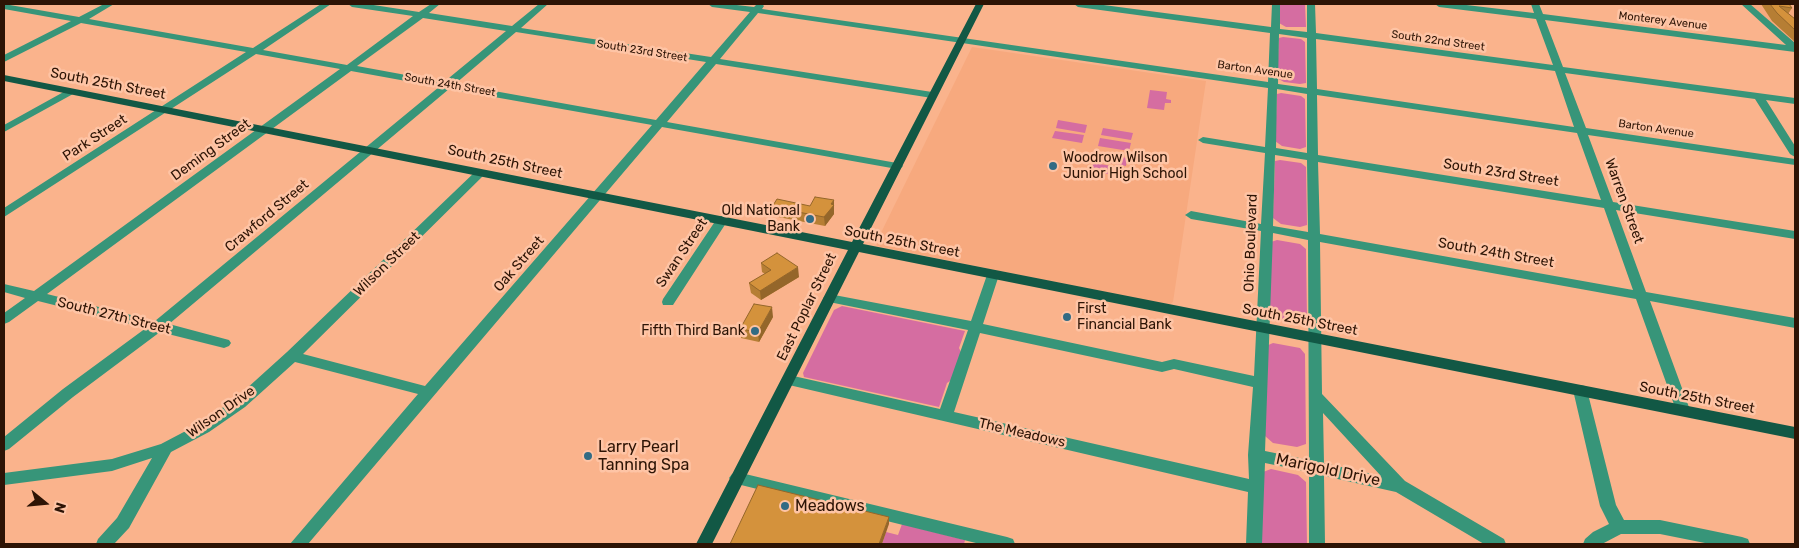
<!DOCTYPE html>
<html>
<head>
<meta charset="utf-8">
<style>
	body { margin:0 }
	#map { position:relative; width:1799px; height:548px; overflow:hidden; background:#fab38c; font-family:Rubik,sans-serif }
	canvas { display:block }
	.frame { position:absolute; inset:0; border:5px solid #2d1405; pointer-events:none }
	.north { position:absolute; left:20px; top:478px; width:50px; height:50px; -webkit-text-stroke:4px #fec4a5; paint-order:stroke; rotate:107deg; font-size:14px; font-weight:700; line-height:20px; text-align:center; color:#2d1405 }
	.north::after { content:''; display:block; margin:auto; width:18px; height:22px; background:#2d1405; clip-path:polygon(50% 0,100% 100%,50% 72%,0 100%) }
</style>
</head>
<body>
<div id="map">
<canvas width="1799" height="548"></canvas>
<div class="frame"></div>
<div class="north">N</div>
</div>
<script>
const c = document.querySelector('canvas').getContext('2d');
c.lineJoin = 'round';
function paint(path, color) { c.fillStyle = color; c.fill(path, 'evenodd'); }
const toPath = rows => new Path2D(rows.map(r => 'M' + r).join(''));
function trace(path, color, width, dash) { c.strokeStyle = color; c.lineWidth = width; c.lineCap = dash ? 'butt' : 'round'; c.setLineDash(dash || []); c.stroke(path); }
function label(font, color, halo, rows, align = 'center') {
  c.font = font + ' Rubik,sans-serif'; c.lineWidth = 5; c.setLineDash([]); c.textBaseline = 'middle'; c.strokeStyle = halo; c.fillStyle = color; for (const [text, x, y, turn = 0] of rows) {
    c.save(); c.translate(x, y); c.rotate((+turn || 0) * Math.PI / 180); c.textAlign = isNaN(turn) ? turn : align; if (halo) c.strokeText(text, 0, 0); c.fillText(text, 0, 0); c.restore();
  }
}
paint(toPath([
	[1747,4,1788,4,1795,10,1795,45],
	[972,47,1206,81,1173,302,1169,305,877,246,876,243]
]), '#f7a97e');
paint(toPath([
	[1280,4,1305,4,1306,27,1286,27,1279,23],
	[1283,37,1301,39,1305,42,1306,83,1300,84,1284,82,1277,78,1279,38],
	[1150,90,1167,92,1166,99,1171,100,1171,103,1165,103,1164,110,1147,108],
	[1281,93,1301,96,1305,99,1306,147,1300,149,1282,146,1275,141,1277,94],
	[1058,120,1087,125,1085,133,1056,128],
	[1103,128,1133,133,1131,140,1101,135],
	[1055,131,1084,135,1082,143,1052,138],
	[1100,138,1131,143,1129,151,1098,146],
	[1096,152,1127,158,1126,166,1094,160],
	[1280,160,1301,163,1306,167,1307,225,1300,227,1281,224,1273,218,1275,161],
	[1093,163,1125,168,1123,177,1091,171],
	[1277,240,1300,244,1306,249,1307,319,1299,322,1278,319,1269,311,1271,242],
	[842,306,965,331,959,348,962,354,953,379,947,383,939,407,804,377,803,373,834,310],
	[1273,343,1300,348,1305,354,1306,444,1297,447,1273,443,1265,436,1266,346],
	[1271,469,1298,475,1306,482,1307,544,1261,544,1263,472],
	[902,524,965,540,964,544,882,544,886,532,898,535]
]), '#d56da1');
paint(toPath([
	[4,4,79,17,104,4,114,4,89,19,253,48,321,4,331,4,263,50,347,65,413,16,352,7,348,4,367,4,419,12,431,4,440,4,429,13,512,26,539,4,548,4,521,28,711,57,750,12,712,7,708,4,728,4,754,7,757,4,762,4,764,6,762,9,1268,82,1270,33,1078,7,1074,4,1096,4,1271,27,1272,4,1280,4,1280,29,1307,32,1307,4,1315,4,1316,33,1553,65,1536,19,1439,7,1435,4,1458,4,1534,13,1531,4,1539,4,1543,14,1786,45,1741,4,1750,4,1795,43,1795,52,1545,20,1563,67,1795,98,1795,104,1766,100,1795,146,1795,157,1790,154,1755,99,1565,73,1586,128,1795,159,1795,165,1588,135,1613,202,1795,231,1795,239,1616,210,1646,292,1795,318,1795,328,1650,301,1690,410,1688,414,1683,416,1678,414,1676,410,1636,299,1320,242,1322,394,1405,481,1504,539,1506,544,1484,544,1396,492,1324,476,1325,544,1309,544,1309,472,1265,463,1262,544,1246,544,1248,492,789,385,784,384,782,380,784,376,789,375,940,409,968,330,829,302,823,298,829,294,971,321,987,275,993,271,999,275,983,324,1162,362,1174,359,1254,376,1261,231,1191,219,1185,215,1191,211,1261,224,1265,153,1203,143,1198,140,1203,137,1265,147,1268,88,758,13,720,59,932,92,937,95,932,98,716,64,667,122,897,163,901,164,903,166,901,168,897,169,662,127,308,544,290,544,418,394,295,362,245,407,209,432,171,452,129,528,114,544,96,544,98,539,117,518,152,458,112,471,4,485,4,473,112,459,161,444,199,424,235,399,287,352,477,170,485,170,487,172,485,174,303,354,425,386,652,125,449,89,169,324,229,340,231,343,229,346,224,348,160,332,73,397,9,449,4,451,4,437,63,389,146,328,38,301,9,322,4,324,4,313,25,298,4,292,4,284,34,291,340,69,256,54,4,217,4,208,246,52,81,23,4,62,4,55,71,21,4,9,4,4],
	[423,18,506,31,444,82,357,66,423,18],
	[516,32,706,62,656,120,455,84,516,32],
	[1279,34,1307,38,1307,88,1278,84,1279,34],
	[1316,39,1555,71,1574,127,1317,89,1316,39],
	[351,71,439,87,155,321,47,294,351,71],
	[1277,89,1307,94,1307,153,1276,148,1277,89],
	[1317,95,1577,133,1601,200,1318,155,1317,95],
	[1275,155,1307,160,1308,232,1273,226,1275,155],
	[1318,162,1604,208,1633,290,1320,234,1318,162],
	[1273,233,1308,240,1309,460,1265,451,1273,233],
	[980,333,1162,372,1174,369,1253,387,1248,455,1249,479,954,412,980,333],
	[1323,413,1381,476,1324,463,1323,413],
	[69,89,74,92,73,94,4,132,4,125,69,89],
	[722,216,728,220,673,305,663,305,662,302,663,299,718,217,722,216],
	[1580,385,1585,386,1587,390,1616,505,1624,520,1660,520,1742,537,1748,539,1750,544,1710,544,1660,534,1621,534,1602,544,1583,544,1585,539,1593,532,1609,524,1600,506,1573,390,1575,386,1580,385],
	[737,472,1007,537,1013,539,1015,544,980,544,737,484,732,482,729,478,732,474,737,472]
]), '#379579');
paint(toPath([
	[976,4,984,4,863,244,1795,427,1795,439,859,252,712,544,696,544,848,250,4,81,4,75,852,242,976,4]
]), '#125845');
paint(toPath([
	[1761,4,1789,4,1792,8,1788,14,1795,19,1795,42,1772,21],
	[834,200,834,214,825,226,773,216,772,207,810,206],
	[761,263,799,277,761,300,751,293,749,283,765,274,762,272],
	[773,317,759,342,741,338,740,329]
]), '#b67e34');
paint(toPath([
	[834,200,834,214,825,226,824,217],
	[798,267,799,277,761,300,760,291],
	[772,307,773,317,759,342,758,332],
	[889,517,889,524,882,544,879,544]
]), '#94662a');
const building = toPath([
	[1770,4,1789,4,1792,8,1779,6,1795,19,1795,30,1777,13,1770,4],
	[815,197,834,200,831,204,834,205,824,217,772,207,777,199,810,206,815,197],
	[777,253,798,267,760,291,749,283,771,270,761,263,777,253],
	[754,304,772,307,758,332,740,329,754,304],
	[758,485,889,517,879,544,730,544,758,485]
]);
paint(building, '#d4923c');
trace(building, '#94662a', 1);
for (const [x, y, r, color] of [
	[1053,166,5,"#326b84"],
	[810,219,5,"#326b84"],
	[1067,317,5,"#326b84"],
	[755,331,5,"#326b84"],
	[588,456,5,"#326b84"],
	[785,506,5,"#326b84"]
]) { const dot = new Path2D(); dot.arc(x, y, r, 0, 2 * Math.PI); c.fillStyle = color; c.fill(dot); trace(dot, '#fec4a5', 2); }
label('11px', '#2d1405', '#fec4a5', [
	["Monterey Avenue",1663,21,7],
	["South 22nd Street",1438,41,8],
	["South 23rd Street",642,51,9],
	["Barton Avenue",1255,70,8],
	["South 24th Street",450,85,10],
	["Barton Avenue",1656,129,8]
]);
label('14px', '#2d1405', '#fec4a5', [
	["South 25th Street",108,84,11],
	["Park Street",95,138,-33],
	["Deming Street",211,150,-36],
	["South 25th Street",505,162,12],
	["South 23rd Street",1501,173,9],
	["Warren Street",1624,201,70],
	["Crawford Street",267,216,-40],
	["South 25th Street",902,242,11],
	["Ohio Boulevard",1251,243,-88],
	["Swan Street",682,253,-56],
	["South 24th Street",1496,253,10],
	["Wilson Street",387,264,-44],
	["Oak Street",519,264,-49],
	["East Poplar Street",807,307,-64],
	["South 27th Street",114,316,14],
	["South 25th Street",1300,320,11],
	["South 25th Street",1697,398,11],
	["Wilson Drive",221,412,-35],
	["The Meadows",1022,433,13]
]);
label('14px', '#2d1405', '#fec4a5', [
	["Woodrow Wilson",1063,158],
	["Junior High School",1063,174],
	["Old National",800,211,"right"],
	["Bank",800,227,"right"],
	["First",1077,309],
	["Financial Bank",1077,325],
	["Fifth Third Bank",745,331,"right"]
], 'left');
label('16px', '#2d1405', '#fec4a5', [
	["Larry Pearl",598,447],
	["Tanning Spa",598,465],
	["Meadows",795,506]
], 'left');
label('16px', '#2d1405', '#fec4a5', [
	["Marigold Drive",1328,470,12]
]);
</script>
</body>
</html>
